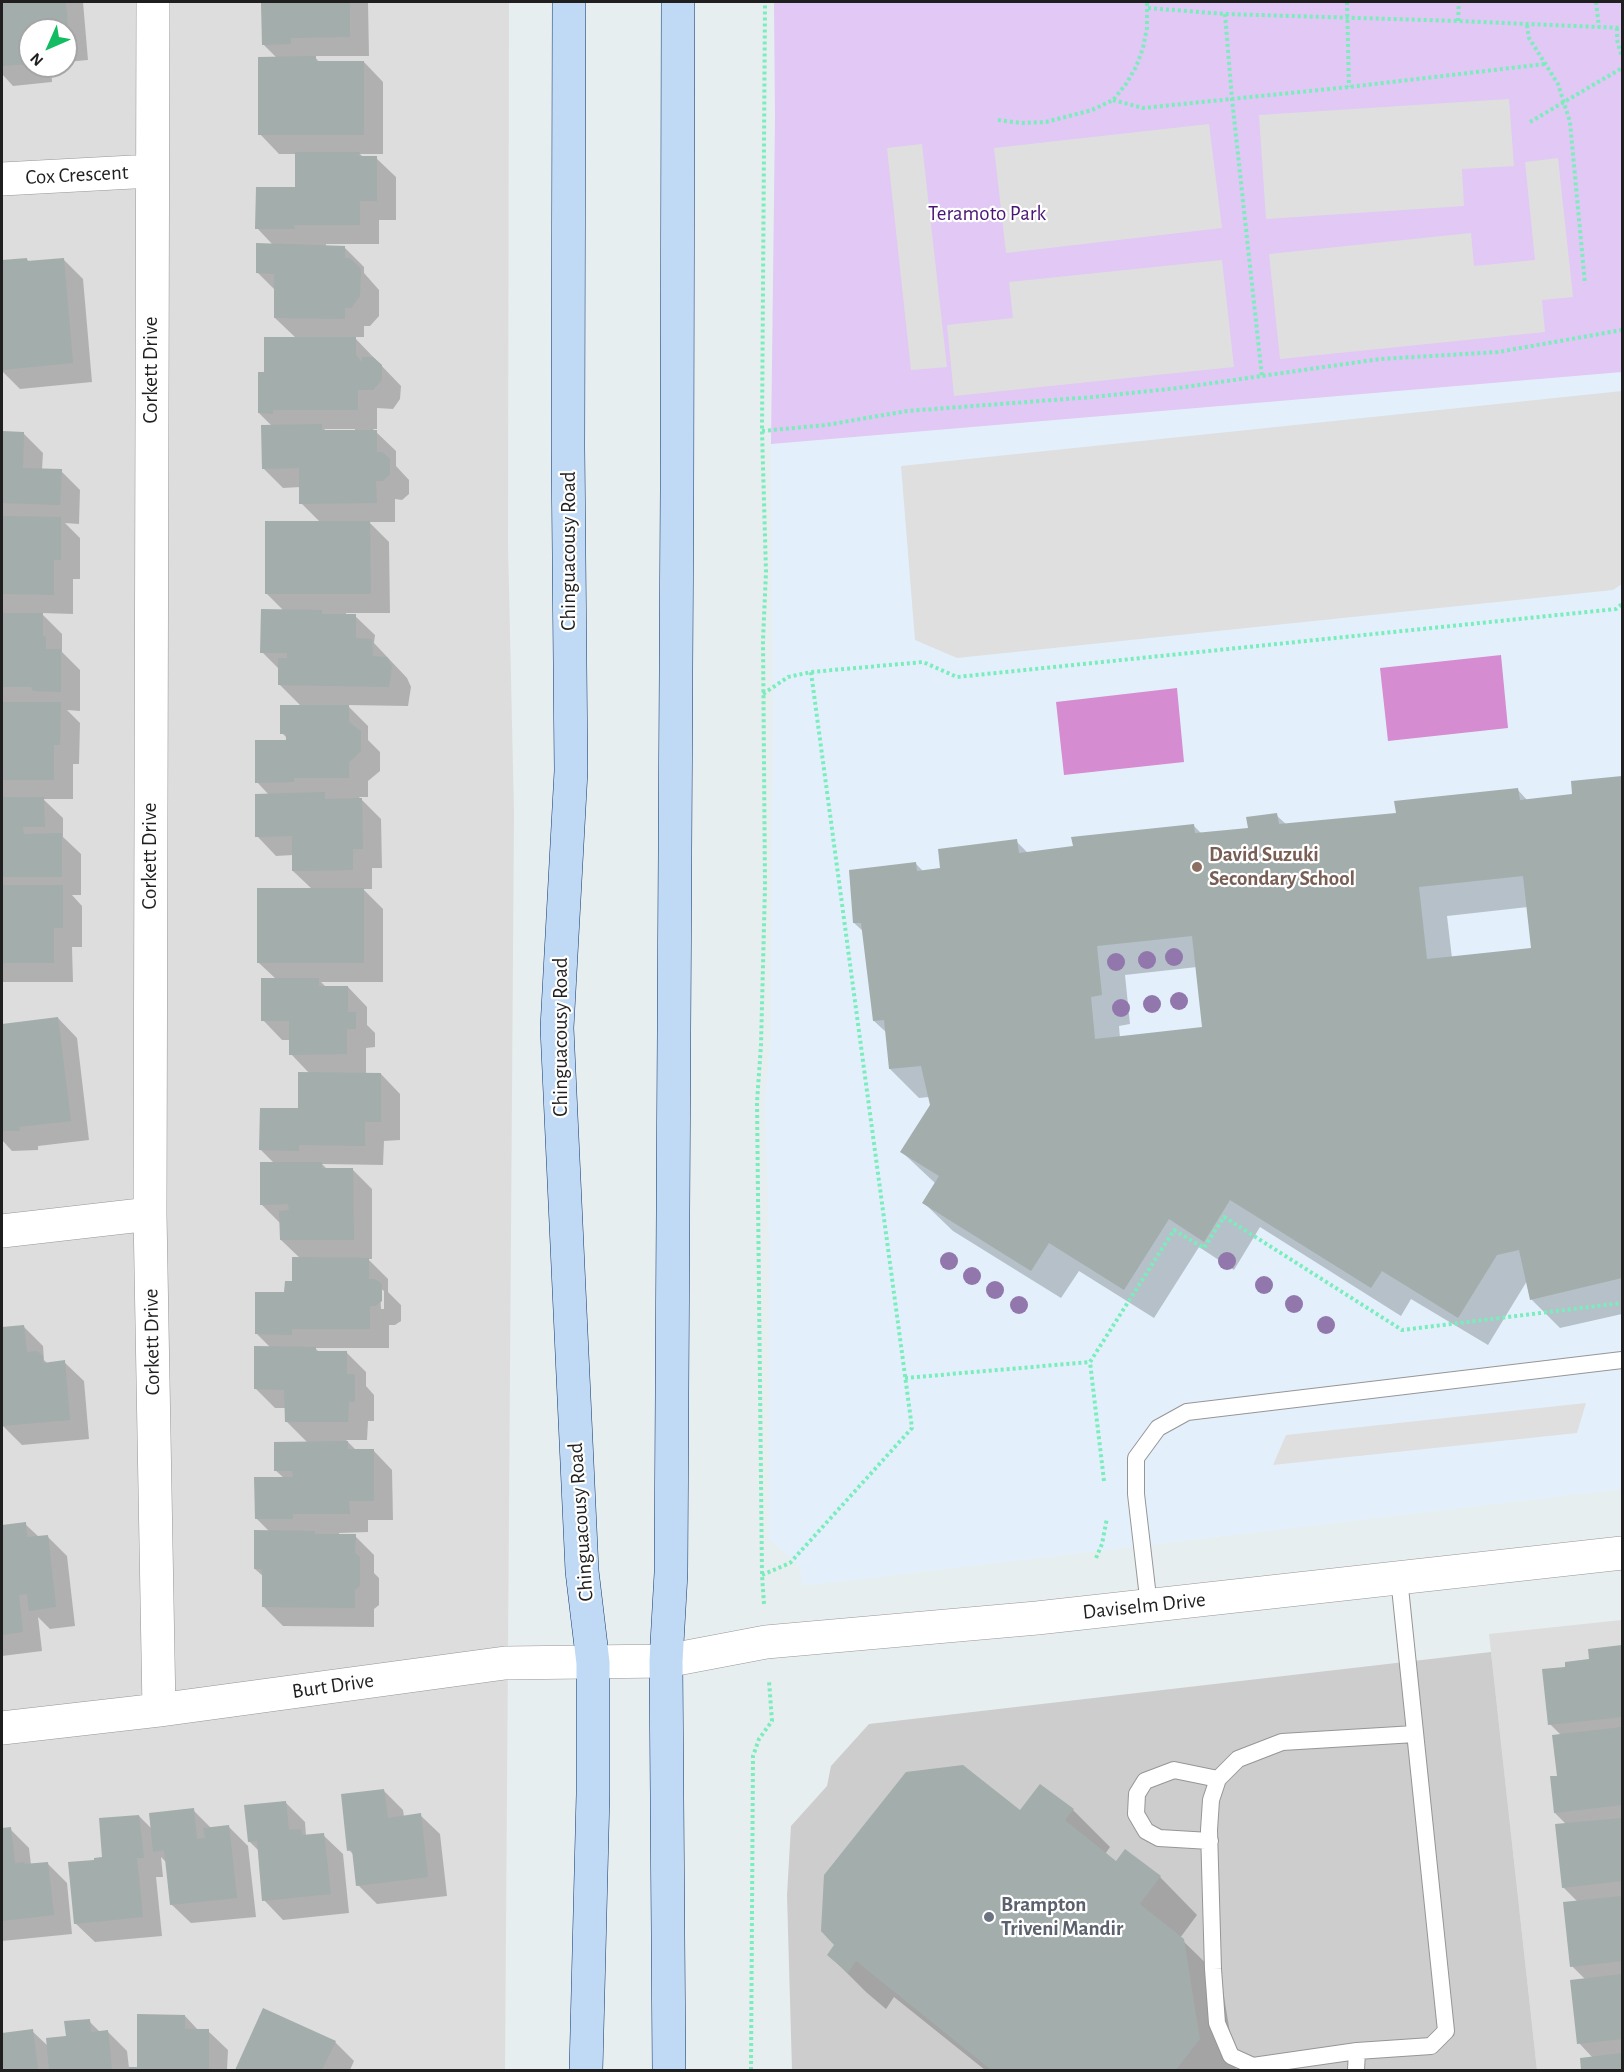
<!DOCTYPE html>
<html>
<head>
<meta charset="utf-8">
<style>
	body { margin:0 }
	#map { position:relative; width:1624px; height:2072px; overflow:hidden; background:#e7eeef; font-family:"Alegreya Sans",sans-serif }
	canvas { display:block }
	.frame { position:absolute; inset:0; border:3px solid #1f1f1f; pointer-events:none }
	.north { position:absolute; left:18px; top:18px; width:60px; height:60px; box-sizing:border-box; background:#fff; border:2px solid #a5a5a5; border-radius:50%; rotate:225deg; font-size:16px; font-weight:700; line-height:24px; text-align:center; color:#1f1f1f }
	.north::after { content:''; display:block; margin:auto; width:21px; height:27px; background:#13bc62; clip-path:polygon(50% 0,100% 100%,50% 72%,0 100%) }
</style>
</head>
<body>
<div id="map">
<canvas width="1624" height="2072"></canvas>
<div class="frame"></div>
<div class="north">N</div>
</div>
<script>
const c = document.querySelector('canvas').getContext('2d');
c.lineJoin = 'round';
function paint(path, color) { c.fillStyle = color; c.fill(path, 'evenodd'); }
const toPath = rows => new Path2D(rows.map(r => 'M' + r).join(''));
function trace(path, color, width, dash) { c.strokeStyle = color; c.lineWidth = width; c.lineCap = dash ? 'butt' : 'round'; c.setLineDash(dash || []); c.stroke(path); }
function label(font, color, halo, rows, align = 'center') {
  c.font = font + ' "Alegreya Sans",sans-serif'; c.lineWidth = 4.5; c.setLineDash([]); c.textBaseline = 'middle'; c.strokeStyle = halo; c.fillStyle = color; for (const [text, x, y, turn = 0] of rows) {
    c.save(); c.translate(x, y); c.rotate((+turn || 0) * Math.PI / 180); c.textAlign = isNaN(turn) ? turn : align; if (halo) c.strokeText(text, 0, 0); c.fillText(text, 0, 0); c.restore();
  }
}
paint(toPath([
	[2,2,509,2,508,544,514,813,505,2070,2,2070],
	[30,30,66,30,66,66,30,66],
	[1622,1620,1622,2070,1537,2070,1489,1634]
]), '#ddd');
paint(toPath([
	[1622,372,1622,1489,802,1586,800,1566,769,1539,769,1236,765,1101,771,1037,773,697,771,444]
]), '#e3f0fc');
paint(toPath([
	[1491,1652,1537,2070,792,2070,787,1895,791,1826,827,1786,831,1766,869,1724]
]), '#cdcdcd');
paint(toPath([
	[774,2,1622,2,1622,372,771,444,775,118]
]), '#e1c8f5');
paint(toPath([
	[1501,655,1508,728,1388,741,1380,668],
	[1177,688,1184,762,1064,775,1056,702]
]), '#d68cd0');
paint(toPath([
	[1509,99,1514,166,1462,169,1464,206,1266,219,1259,115],
	[1209,124,1222,228,1006,253,994,148],
	[922,144,947,367,911,370,887,148],
	[1558,158,1573,297,1542,300,1545,332,1280,359,1269,254,1471,233,1474,266,1535,260,1525,162],
	[1222,260,1234,367,954,396,947,325,1013,318,1009,282],
	[1622,391,1622,584,1613,590,957,658,915,640,901,466],
	[1586,1403,1577,1433,1273,1465,1286,1435]
]), '#dfdfdf');
paint(toPath([
	[2,2,83,2,88,60,66,62,66,30,30,30,30,66,51,66,52,82,13,86,2,74],
	[294,2,368,2,369,56,314,56,320,63,364,62,383,82,383,154,360,154,364,158,376,158,396,177,396,220,379,220,379,244,326,244,326,246,344,247,364,267,364,273,379,290,379,316,370,326,364,326,364,337,354,337,401,386,400,399,393,409,377,408,377,429,373,429,396,451,396,466,409,480,409,494,402,500,395,499,395,522,369,522,389,542,390,613,346,613,346,616,355,616,375,635,374,643,407,678,411,687,408,706,347,705,368,726,368,740,380,752,380,771,368,781,368,797,359,797,381,819,382,868,372,868,372,889,363,889,383,909,383,982,321,982,327,988,348,987,367,1007,367,1025,375,1033,375,1047,366,1048,366,1074,381,1074,400,1094,400,1140,384,1141,383,1165,322,1164,328,1170,353,1170,372,1189,372,1259,368,1259,388,1279,388,1292,401,1305,401,1321,395,1325,389,1325,389,1348,315,1348,320,1353,347,1353,366,1372,366,1386,374,1395,374,1421,368,1421,367,1440,346,1440,356,1450,373,1450,392,1470,393,1520,368,1520,368,1532,339,1533,339,1536,355,1536,374,1555,374,1573,379,1578,379,1605,374,1609,374,1627,283,1626,264,1607,264,1577,255,1569,270,1532,256,1518,284,1478,275,1470,308,1443,286,1421,286,1408,275,1408,256,1389,271,1348,257,1334,294,1282,301,1259,281,1240,281,1224,261,1204,275,1164,261,1150,299,1110,310,1074,291,1054,291,1040,282,1040,263,1020,276,979,259,963,312,889,293,871,293,855,276,856,257,836,269,795,257,782,288,742,288,739,282,733,301,706,280,685,280,670,262,652,284,611,266,593,320,522,301,503,301,487,283,488,263,468,273,427,259,413,266,373,296,338,275,318,276,291,258,273,273,245,257,228,297,189,297,154,279,154,260,134,277,58,263,44],
	[324,429,355,429,355,432,328,432],
	[380,1288,384,1291,384,1309,381,1309],
	[27,259,29,262,64,260,83,279,92,382,20,389,2,371,2,262],
	[2,433,23,433,43,453,42,470,61,471,80,490,79,524,65,523,80,538,80,579,73,579,73,614,41,613,62,634,62,652,80,670,80,711,67,710,80,723,79,764,73,764,73,799,43,799,63,818,63,837,81,854,81,895,72,895,82,906,82,947,72,947,73,982,2,982],
	[1622,778,1622,1314,1560,1328,1531,1299,1527,1281,1488,1345,1411,1299,1401,1316,1260,1227,1234,1270,1199,1247,1154,1318,1079,1271,1061,1298,953,1231,924,1203,936,1184,902,1152,931,1106,929,1097,919,1098,890,1069,887,1033,874,1021,864,932,854,923,916,864,923,871,942,869,1016,841,1028,853,1075,848,1193,825,1202,834,1249,830,1276,815,1287,825,1398,814,1517,789,1528,801,1574,795,1573,783],
	[1528,907,1533,949,1452,958,1447,916],
	[1197,967,1203,1029,1120,1038,1119,1026,1130,1024,1125,975],
	[58,1018,77,1038,89,1140,38,1146,38,1150,12,1151,2,1140,2,1025],
	[24,1327,43,1346,44,1360,48,1364,64,1362,84,1381,89,1439,22,1445,3,1426,2,1329],
	[25,1524,39,1537,47,1536,67,1556,75,1626,50,1629,38,1617,42,1651,2,1656,2,1527],
	[1622,1647,1622,2070,1582,2070,1581,2059,1593,2058,1579,2043,1586,1980,1572,1966,1578,1902,1563,1887,1567,1825,1555,1813,1561,1735,1550,1724,1567,1668,1591,1661,1590,1650],
	[384,1791,403,1810,404,1817,420,1815,440,1834,447,1896,377,1904,358,1885,354,1855,349,1850],
	[285,1802,305,1822,306,1836,323,1835,343,1854,349,1913,283,1920,264,1900,259,1851,249,1841],
	[193,1810,212,1829,229,1827,248,1846,256,1917,191,1923,171,1904,167,1863,161,1857,163,1877,156,1877,162,1936,95,1942,75,1923,95,1861,104,1858,139,1816,153,1830],
	[1073,1810,1110,1847,1105,1854,1117,1863,1160,1877,1197,1915,1180,1938,1221,1978,1236,2070,985,2070,894,1997,886,2009,866,1992,829,1955,1021,1812],
	[10,1829,29,1848,31,1865,47,1863,67,1883,72,1934,2,1941,2,1830],
	[264,2010,335,2042,354,2061,350,2070,237,2070],
	[185,2016,199,2031,208,2031,228,2050,227,2070,2,2070,2,2035,32,2031,48,2046,67,2037,89,2021,101,2033,108,2032,127,2051,129,2068,139,2068]
]), '#0003');
paint(toPath([
	[2,2,66,2,69,41,66,41,66,30,30,30,30,64,2,66],
	[292,2,350,2,350,37,291,38,291,44,262,45,261,3],
	[316,56,316,61,364,61,364,135,258,135,258,57],
	[295,152,360,152,359,156,377,156,377,201,360,201,360,225,294,225,295,229,255,229,256,187,295,187],
	[256,243,345,246,345,258,350,258,361,269,360,296,351,308,345,308,345,319,274,318,274,274,256,273],
	[27,258,27,261,64,258,73,363,2,370,2,260],
	[264,337,356,337,356,355,362,362,362,357,373,357,382,365,382,380,373,390,358,390,358,410,273,410,273,414,258,413,258,372,264,372],
	[322,424,322,430,377,430,377,452,382,452,390,459,390,474,383,481,376,481,377,503,299,504,299,468,262,469,261,425],
	[2,431,24,432,23,468,62,469,60,505,2,503],
	[3,516,61,517,61,560,54,560,54,595,2,594,2,521],
	[265,521,370,521,371,594,265,594],
	[261,609,322,610,322,614,356,614,356,638,372,639,373,656,387,657,392,666,389,687,278,685,278,658,287,658,287,653,260,653],
	[2,613,43,613,43,636,46,637,46,649,61,649,61,692,33,691,31,687,2,687],
	[3,702,61,702,60,745,54,745,54,780,2,780],
	[280,705,349,705,349,722,361,731,361,751,349,762,349,778,294,778,294,782,255,783,255,740,286,740,286,734,280,734],
	[1622,776,1622,1278,1530,1300,1519,1250,1497,1255,1458,1318,1382,1271,1371,1288,1230,1200,1204,1242,1169,1219,1124,1290,1049,1243,1031,1271,922,1203,939,1176,900,1152,930,1105,921,1066,889,1069,884,1020,873,1021,861,923,853,923,849,870,916,862,917,871,940,868,938,849,1017,839,1019,853,1073,846,1071,837,1194,824,1195,833,1248,828,1246,817,1277,813,1279,824,1396,813,1394,801,1518,788,1520,800,1572,794,1571,781],
	[1523,876,1531,948,1427,959,1419,887],
	[1192,936,1202,1027,1095,1039,1091,997,1102,995,1097,946],
	[325,792,325,799,362,798,363,849,353,849,353,870,292,871,292,836,255,837,255,794],
	[2,797,44,797,45,827,23,827,24,834,62,833,62,877,3,877],
	[2,885,63,885,63,928,54,928,54,963,2,963],
	[257,888,364,888,364,963,257,963],
	[261,978,319,978,319,986,348,986,348,1012,356,1012,356,1029,347,1029,347,1054,289,1055,289,1021,261,1021],
	[58,1017,71,1121,19,1127,20,1131,2,1131,2,1024],
	[298,1072,381,1073,381,1122,365,1122,365,1146,299,1145,299,1151,259,1150,260,1108,298,1108],
	[260,1162,322,1162,322,1168,353,1168,354,1240,280,1240,279,1211,289,1210,288,1204,260,1205],
	[292,1257,369,1258,369,1279,375,1279,382,1284,382,1301,375,1306,370,1306,370,1329,292,1329,292,1335,255,1334,255,1292,284,1292,285,1281,292,1281],
	[24,1325,27,1352,37,1351,43,1356,43,1363,65,1360,70,1420,2,1426,2,1327],
	[254,1346,316,1347,316,1351,347,1351,347,1374,355,1374,355,1402,349,1402,348,1422,285,1422,284,1390,254,1389],
	[348,1441,348,1449,374,1449,374,1501,349,1501,350,1514,293,1514,293,1519,255,1519,254,1477,293,1477,292,1471,274,1471,274,1442],
	[26,1522,27,1537,48,1535,56,1607,29,1611,27,1594,19,1595,23,1632,2,1635,2,1525],
	[254,1530,315,1531,315,1534,356,1534,355,1553,360,1557,360,1586,355,1590,355,1608,262,1607,262,1569,254,1569],
	[1622,1645,1622,1717,1548,1725,1542,1669,1565,1667,1565,1662,1589,1659,1588,1649],
	[1622,1727,1622,1805,1554,1813,1550,1776,1557,1776,1552,1735],
	[963,1765,1020,1810,1040,1784,1074,1809,1065,1820,1116,1861,1125,1849,1161,1876,1140,1904,1184,1939,1200,2039,1176,2070,991,2070,856,1961,848,1973,827,1955,834,1945,821,1931,824,1875,906,1772],
	[384,1789,388,1818,421,1813,428,1877,356,1886,352,1850,347,1851,341,1794],
	[286,1801,289,1830,301,1829,302,1835,324,1833,331,1894,262,1901,257,1841,248,1842,244,1805],
	[194,1808,197,1839,205,1838,203,1828,229,1825,237,1898,170,1905,164,1850,153,1852,149,1813],
	[139,1815,144,1858,137,1858,143,1917,74,1924,68,1862,94,1860,94,1858,102,1857,99,1818],
	[1622,1818,1622,1881,1562,1888,1555,1824],
	[11,1827,15,1863,25,1862,24,1864,48,1862,54,1915,2,1921,2,1828],
	[1622,1896,1622,1961,1570,1967,1563,1902],
	[1622,1974,1622,2039,1577,2044,1570,1980],
	[263,2008,336,2041,322,2070,235,2070],
	[137,2014,185,2015,185,2029,209,2029,209,2070,129,2070,129,2067,137,2067],
	[90,2019,91,2032,108,2030,112,2070,49,2070,46,2038,66,2036,64,2021],
	[33,2029,38,2070,2,2070,2,2033],
	[1622,2053,1622,2070,1581,2070,1580,2058]
]), '#a3adac');
const lane = toPath([
	[1149,1606,1136,1494,1136,1458,1158,1428,1187,1412,1622,1360],
	[1210,1841,1159,1838,1146,1831,1136,1814,1137,1794,1145,1781,1174,1770,1218,1779],
	[1357,2051,1253,2066,1231,2056,1217,2023,1213,1969,1209,1830,1211,1800,1218,1779,1238,1759,1282,1742,1415,1734],
	[1356,2070,1357,2051,1431,2046,1446,2031,1399,1578]
]);
const street = toPath([
	[153,2,150,1214,159,1710],
	[2,179,152,171],
	[2,1231,150,1214],
	[2,1728,159,1710,505,1663,666,1661,766,1642,1037,1618,1622,1553]
]);
const secondary = toPath([
	[569,2,568,447,571,771,557,1028,582,1571,593,1663,593,1794,586,2070],
	[669,2070,666,1661,671,1573,677,490,678,2]
]);
trace(lane, '#969696', 18);
trace(street, '#969696', 34);
trace(secondary, '#10376d', 34);
trace(toPath([
	[1347,2,1349,87],
	[1596,2,1599,27],
	[1148,8,1225,14,1458,21,1622,28],
	[1225,14,1232,99,1262,377],
	[1458,21,1459,2],
	[1527,25,1529,38,1558,84,1570,122,1585,284],
	[1617,28,1617,40,1622,57],
	[1113,100,1143,108,1349,87,1545,64],
	[998,120,1021,123,1046,122,1092,110,1113,100,1126,84,1136,67,1143,48,1147,28,1147,2],
	[1530,122,1622,68],
	[762,431,826,425,907,411,1093,397,1178,388,1380,359,1498,352,1622,330],
	[763,694,788,677,811,672,923,662,957,677,1616,609,1622,604],
	[905,1378,1090,1362],
	[1104,1481,1090,1362,1174,1230,1204,1248,1224,1217,1402,1330,1622,1303],
	[1096,1558,1102,1544,1107,1518],
	[762,1575,790,1563,912,1428,811,672],
	[764,1604,762,1575,757,1102,761,1045,765,886,763,640,766,572,762,431,765,2],
	[751,2070,753,1756,759,1739,772,1721,769,1681]
]), '#7aedbc', 4, [3, 3]);
trace(lane, '#fff', 16);
trace(street, '#fff', 33);
trace(secondary, '#c0d9f4', 33);
c.fillStyle = '#9177ac';
for (const [x, y] of [
	[1174,957],
	[1147,960],
	[1116,962],
	[1179,1001],
	[1152,1004],
	[1121,1008],
	[949,1261],
	[1227,1261],
	[972,1276],
	[1264,1285],
	[995,1290],
	[1294,1304],
	[1019,1305],
	[1326,1325]
]) { c.beginPath(); c.arc(x, y, 9, 0, 2 * Math.PI); c.fill(); }
for (const [x, y, r, color] of [
	[1197,867,6,"#8d6e63"],
	[989,1917,6,"#6b7280"]
]) { const dot = new Path2D(); dot.arc(x, y, r, 0, 2 * Math.PI); c.fillStyle = color; c.fill(dot); trace(dot, '#fff', 2); }
label('21px', '#1f1f1f', '#fff', [
	["Cox Crescent",77,175,-3],
	["Corkett Drive",151,370,-90],
	["Chinguacousy Road",569,551,-90],
	["Corkett Drive",150,856,-90],
	["Chinguacousy Road",561,1037,-90],
	["Corkett Drive",152,1342,-91],
	["Chinguacousy Road",581,1522,-94],
	["Daviselm Drive",1144,1606,-6],
	["Burt Drive",333,1686,-8]
]);
label('21px', '#4a1675', '#fff', [
	["Teramoto Park",987,214]
]);
label('bold 21px', '#785e54', '#fff', [
	["David Suzuki",1209,855],
	["Secondary School",1209,879]
], 'left');
label('bold 21px', '#5b616d', '#fff', [
	["Brampton",1001,1905],
	["Triveni Mandir",1001,1929]
], 'left');
</script>
</body>
</html>
